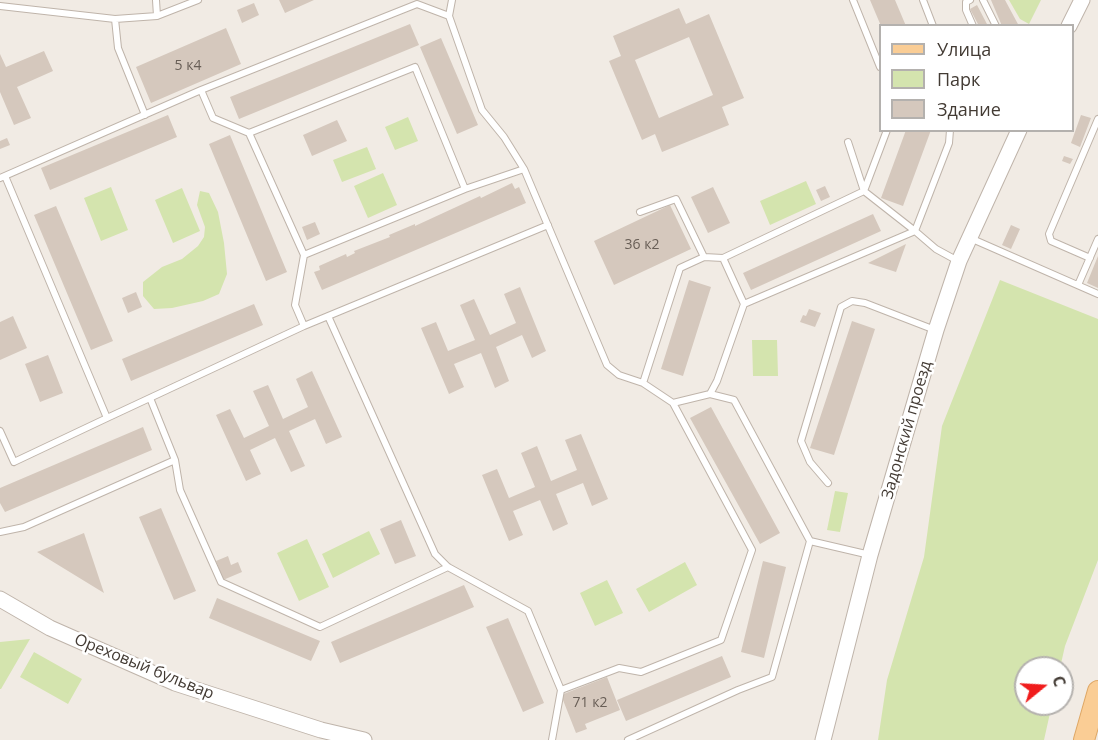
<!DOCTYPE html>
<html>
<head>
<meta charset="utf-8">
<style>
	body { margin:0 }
	#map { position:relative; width:1098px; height:740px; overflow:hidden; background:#f1ebe4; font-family:"Open Sans",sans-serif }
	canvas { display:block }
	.legend { position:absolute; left:879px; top:24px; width:195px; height:108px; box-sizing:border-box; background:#fff; border:2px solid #b4b1ae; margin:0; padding:8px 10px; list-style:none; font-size:18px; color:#433b34 }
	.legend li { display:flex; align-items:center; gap:12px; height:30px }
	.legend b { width:30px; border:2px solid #b4b1ae }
	.north { position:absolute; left:1014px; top:656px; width:60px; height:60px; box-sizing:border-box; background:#fff; border:2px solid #b4b1ae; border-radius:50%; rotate:72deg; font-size:16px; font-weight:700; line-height:24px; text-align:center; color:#433b34 }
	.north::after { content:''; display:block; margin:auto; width:21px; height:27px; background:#f01c1c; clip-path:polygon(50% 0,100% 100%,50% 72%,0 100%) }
</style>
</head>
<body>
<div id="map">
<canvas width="1098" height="740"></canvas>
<ul class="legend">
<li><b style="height:8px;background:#facd95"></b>Улица</li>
<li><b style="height:16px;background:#d4e4ae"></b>Парк</li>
<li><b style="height:16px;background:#d5c8bd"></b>Здание</li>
</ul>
<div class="north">С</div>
</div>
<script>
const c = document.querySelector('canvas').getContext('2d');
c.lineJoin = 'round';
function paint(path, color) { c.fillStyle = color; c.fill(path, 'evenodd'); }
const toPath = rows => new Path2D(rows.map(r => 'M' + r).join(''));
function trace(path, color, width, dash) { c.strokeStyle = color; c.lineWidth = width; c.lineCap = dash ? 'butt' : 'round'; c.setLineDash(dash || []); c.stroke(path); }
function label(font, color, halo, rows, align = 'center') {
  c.font = font + ' "Open Sans",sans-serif'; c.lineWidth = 5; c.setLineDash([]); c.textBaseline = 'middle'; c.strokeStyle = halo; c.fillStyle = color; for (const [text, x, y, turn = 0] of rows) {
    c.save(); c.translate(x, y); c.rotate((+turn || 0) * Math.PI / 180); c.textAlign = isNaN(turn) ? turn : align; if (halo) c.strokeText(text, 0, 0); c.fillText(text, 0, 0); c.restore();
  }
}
paint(toPath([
	[1009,0,1041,0,1029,24,1020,19],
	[408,117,418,141,395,150,385,127],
	[367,147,376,169,342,182,333,160],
	[383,173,397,205,368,218,354,186],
	[806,181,816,204,770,225,760,201],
	[111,187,128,230,101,241,84,198],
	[182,188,200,231,173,243,155,200],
	[200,191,209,193,218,212,224,243,227,274,219,294,203,301,172,308,154,309,143,296,143,282,162,267,182,259,198,246,204,237,205,227,197,205],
	[1000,280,1098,319,1098,560,1065,646,1060,668,1026,668,1026,704,1052,704,1044,740,878,740,887,680,924,557,942,426],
	[752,340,777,340,778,376,753,376],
	[835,491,848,493,840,532,827,530],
	[369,531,380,554,333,578,322,554],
	[307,539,329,587,299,601,277,553],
	[685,562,697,585,649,612,636,589],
	[607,580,623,613,595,626,580,593],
	[30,639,1,689,0,689,0,642],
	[34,652,82,679,68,704,20,677]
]), '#d4e4ae');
paint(toPath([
	[279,0,314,0,285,13],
	[870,0,895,0,906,26,881,26],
	[991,0,1005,0,1019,26,1002,26],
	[254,3,259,15,242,23,237,10],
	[977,5,988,26,979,26,970,9],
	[679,8,686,24,709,14,744,98,722,107,729,125,662,152,655,134,642,140,609,61,621,56,613,36],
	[689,37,713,95,659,118,635,60],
	[410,24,419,45,239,119,230,97],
	[226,28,241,64,151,103,136,67],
	[441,38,478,125,457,134,420,47],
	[44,51,53,71,17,87,31,118,14,125,0,92,0,54,6,67],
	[168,115,177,137,50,190,41,168],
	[1081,115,1091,118,1080,147,1071,143],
	[337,120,347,141,312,156,303,135],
	[906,130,931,130,903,206,881,198],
	[230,135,287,272,266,281,209,144],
	[7,138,10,145,0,149,0,141],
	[1064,156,1073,159,1070,164,1062,161],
	[512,183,515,189,519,187,526,203,322,290,314,272,320,270,319,266,346,254,347,257,355,253,354,251,390,237,389,235,415,224,415,226,480,196,481,198],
	[825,186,830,197,821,201,816,190],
	[713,187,730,223,708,233,691,197],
	[670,205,691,249,614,285,594,241],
	[56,206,113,341,91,350,34,215],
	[873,214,881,231,751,290,743,273],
	[315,222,320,234,307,240,302,227],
	[1011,225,1020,229,1011,249,1002,245],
	[906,244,896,272,868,263],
	[1098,256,1098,288,1087,283],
	[689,280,711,287,683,376,661,369],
	[520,287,546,351,532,358,522,335,496,347,509,381,495,388,481,353,454,364,464,387,449,394,421,328,436,322,448,351,475,340,460,305,474,299,490,335,516,323,504,294],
	[136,292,142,307,128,313,122,298],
	[254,304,263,325,131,381,122,359],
	[809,309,821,313,815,327,800,322,803,315,806,316],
	[13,316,27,348,0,360,0,322],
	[852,321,875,329,834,455,810,448],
	[48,355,63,393,40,402,25,364],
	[312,371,342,437,326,444,315,419,289,431,305,466,291,472,275,438,250,450,261,474,246,481,216,415,230,409,244,438,269,426,253,391,268,385,283,419,308,407,296,379],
	[711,407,780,533,760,544,690,418],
	[143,427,152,450,5,512,0,503,0,488],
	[581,434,608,499,592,506,583,483,556,494,568,524,553,531,540,500,513,511,523,535,509,541,482,475,497,469,509,498,535,487,521,453,537,446,551,481,577,470,565,440],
	[161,508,196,591,174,600,139,517],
	[401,520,416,556,395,564,380,529],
	[84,533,104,593,37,552],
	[228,556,231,565,238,562,242,572,223,580,216,561],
	[763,561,786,567,764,658,741,652],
	[464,585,474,607,340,663,331,642],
	[217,598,320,641,311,661,209,618],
	[508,618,544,703,523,712,486,627],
	[722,656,731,677,626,721,617,700],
	[607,677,620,710,585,724,587,729,576,733,561,695]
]), '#d5c8bd');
const service = toPath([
	[156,0,157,16],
	[452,0,449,16,482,110,504,137,524,169,607,365,619,375,643,383,673,403,710,394],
	[853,0,880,67],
	[923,0,933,26],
	[970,0,966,2,966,10,973,26],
	[983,0,996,26],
	[0,6,115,19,157,16,198,0],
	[115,19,118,48,145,115],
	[201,90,213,118,249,133],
	[848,142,864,191,915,231,949,143,950,130],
	[5,176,107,418,304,326,548,225],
	[0,178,201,90,417,4,449,16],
	[640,212,676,199,704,257],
	[970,238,1098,294],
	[304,255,249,133,415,67,465,189],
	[723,258,744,304],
	[1090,258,1051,241,1049,234,1098,119],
	[1078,285,1098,239],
	[328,316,435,554,448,567,528,611,561,690],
	[304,326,295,305,304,255,465,189,524,169],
	[643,383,680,268,704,257,723,258,864,191,887,130],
	[0,431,14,462,107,418],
	[175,460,180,490,221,582,320,627,448,567],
	[828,483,810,462,801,441,841,307,852,301,865,303,935,330],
	[0,532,24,527,175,460,150,398],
	[870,555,810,541,734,400,710,394,717,381,744,304,915,231,936,249,958,261],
	[552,740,561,690,619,668,641,672,721,640,752,550,673,403],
	[628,740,738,690,772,677,810,541]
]);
const tertiary = toPath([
	[1069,26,1082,0],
	[0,599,50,628,175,683,321,730,364,740],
	[823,740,870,555,936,330,959,261,1019,130]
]);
const primary = toPath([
	[1084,740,1098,691]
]);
trace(service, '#bfb4aa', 8);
trace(tertiary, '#bfb4aa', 17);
trace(primary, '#dea766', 22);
trace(service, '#fff', 6);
trace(tertiary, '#fff', 15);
trace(primary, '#facd95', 20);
label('14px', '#685e56', null, [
	["5 к4",188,66],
	["36 к2",642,245],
	["71 к2",590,703]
]);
label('16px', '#433b34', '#fff', [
	["Задонский проезд",907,430,-74],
	["Ореховый бульвар",144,667,22]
]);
</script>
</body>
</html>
